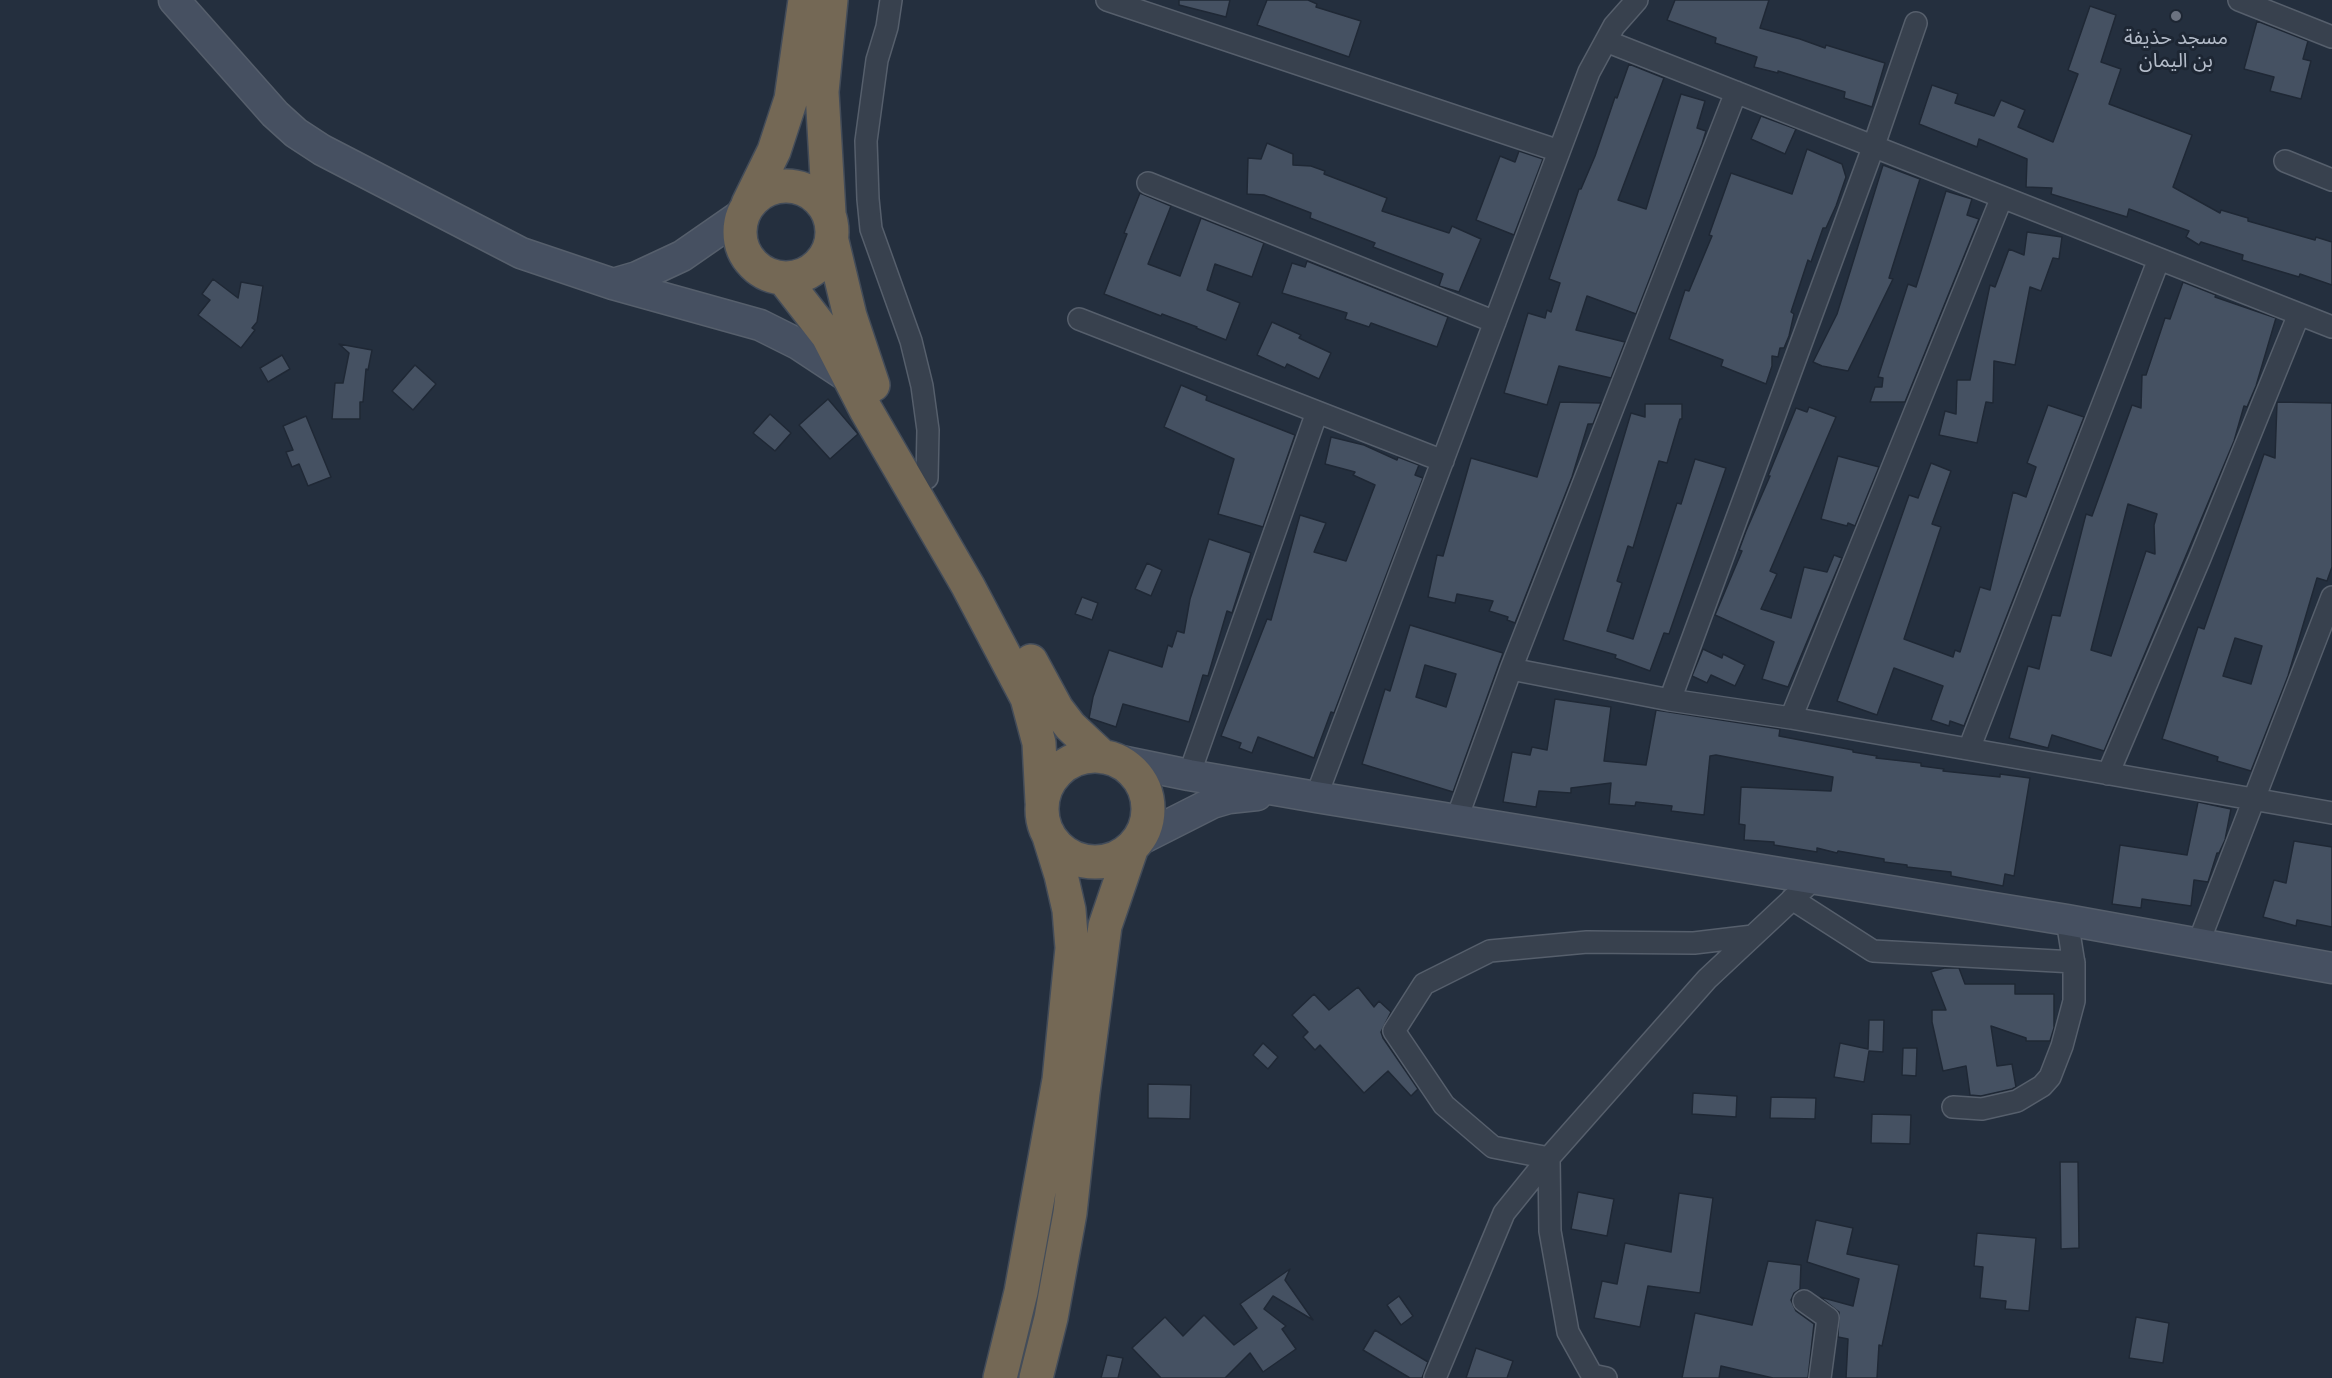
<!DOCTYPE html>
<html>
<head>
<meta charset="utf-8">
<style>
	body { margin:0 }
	canvas { display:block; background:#242f3e }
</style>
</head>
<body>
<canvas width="2332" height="1378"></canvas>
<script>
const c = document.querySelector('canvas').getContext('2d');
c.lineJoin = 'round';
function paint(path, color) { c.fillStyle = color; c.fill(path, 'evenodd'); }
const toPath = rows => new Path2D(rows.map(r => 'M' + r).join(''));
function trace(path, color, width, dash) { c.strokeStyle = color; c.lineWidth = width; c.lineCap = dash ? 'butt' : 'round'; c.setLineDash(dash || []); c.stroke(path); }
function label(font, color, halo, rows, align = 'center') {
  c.font = font + ' "Fira Sans","Noto Sans Arabic",sans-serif'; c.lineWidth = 6; c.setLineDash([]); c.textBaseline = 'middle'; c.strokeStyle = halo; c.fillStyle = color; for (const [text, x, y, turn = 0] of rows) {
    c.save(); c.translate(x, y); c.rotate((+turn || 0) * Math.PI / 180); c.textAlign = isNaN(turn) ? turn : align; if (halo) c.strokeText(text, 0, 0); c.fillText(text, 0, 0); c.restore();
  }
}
const building = toPath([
	[1179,0,1230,0,1226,17,1179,5,1179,0],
	[1267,0,1308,0,1317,4,1316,7,1361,21,1349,57,1257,25,1267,0],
	[1675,0,1769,0,1760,28,1800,39,1825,48,1826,45,1885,63,1872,107,1844,98,1845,92,1778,71,1778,73,1754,67,1757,57,1715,43,1716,38,1667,20,1675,0],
	[2090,6,2116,15,2101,62,2121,69,2109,104,2192,135,2173,187,2220,213,2221,210,2248,218,2248,221,2315,240,2316,237,2332,242,2332,285,2300,274,2299,277,2242,260,2243,255,2201,242,2199,245,2186,237,2189,231,2129,209,2127,217,2051,194,2052,188,2026,187,2027,159,1979,139,1977,147,1919,124,1932,85,1958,94,1955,103,1994,116,2001,100,2025,110,2018,127,2053,142,2078,74,2068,70,2090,6],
	[2257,21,2308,41,2303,59,2311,61,2301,99,2270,91,2274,77,2244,69,2257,21],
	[1629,64,1664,78,1618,200,1646,209,1681,94,1705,101,1697,128,1706,131,1702,144,1636,314,1587,296,1576,330,1625,342,1611,378,1559,366,1547,405,1504,393,1528,313,1545,318,1547,310,1551,312,1560,283,1549,279,1579,189,1581,189,1595,156,1615,97,1617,98,1629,64],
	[1761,116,1796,129,1785,154,1751,139,1761,116],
	[1267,143,1293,154,1293,165,1311,166,1325,171,1324,174,1387,198,1382,211,1449,233,1452,226,1481,239,1459,292,1439,286,1443,274,1373,247,1375,243,1310,218,1311,213,1264,195,1247,194,1248,158,1261,159,1267,143],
	[1807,149,1842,164,1846,177,1836,206,1826,228,1823,228,1811,262,1808,260,1791,312,1794,314,1789,336,1784,348,1780,348,1778,357,1772,356,1772,366,1766,384,1721,366,1723,360,1669,339,1685,290,1689,291,1712,236,1709,235,1731,173,1792,194,1807,149],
	[1519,151,1543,159,1514,235,1476,220,1500,156,1515,162,1519,151],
	[1883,165,1920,179,1889,278,1893,279,1848,371,1822,366,1813,362,1837,314,1883,165],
	[1946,191,1972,199,1967,215,1979,219,1905,402,1870,402,1875,387,1882,387,1883,378,1878,377,1908,284,1916,287,1946,191],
	[1140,193,1171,206,1148,264,1180,276,1201,218,1264,243,1252,277,1215,264,1207,290,1240,303,1226,340,1196,328,1197,327,1162,314,1161,316,1104,294,1127,234,1124,233,1140,193],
	[2027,232,2062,237,2059,259,2053,258,2041,291,2030,287,2015,365,1994,361,1993,403,1986,402,1977,443,1939,435,1945,411,1956,414,1957,380,1970,380,1990,285,1995,287,2009,249,2024,255,2027,232],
	[1307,261,1448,317,1437,347,1371,323,1369,327,1345,319,1347,313,1282,293,1292,263,1305,267,1307,261],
	[213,279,238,298,241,282,263,286,257,322,252,328,255,330,241,348,198,315,210,300,202,294,213,279],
	[2183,282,2216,295,2215,297,2276,318,2256,386,2247,407,2244,406,2234,441,2104,751,2052,735,2048,748,2009,738,2028,666,2039,669,2052,615,2060,616,2086,514,2092,516,2132,405,2141,408,2142,375,2146,375,2165,318,2170,319,2183,282],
	[2128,504,2157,514,2154,525,2155,554,2146,551,2111,656,2091,650,2128,504],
	[1272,322,1301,335,1299,338,1331,353,1319,379,1287,364,1285,368,1257,355,1272,322],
	[339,344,372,350,368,370,366,369,363,402,360,402,360,419,332,419,335,383,343,383,349,353,339,344],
	[282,355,290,369,268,382,260,368,282,355],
	[415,365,436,384,413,410,392,391,415,365],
	[1181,385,1207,396,1206,400,1295,435,1263,527,1218,514,1234,459,1164,427,1181,385],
	[828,399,858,434,830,459,799,425,828,399],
	[1560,402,1601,403,1593,424,1588,424,1572,477,1515,623,1507,620,1508,617,1489,611,1493,601,1457,594,1455,603,1428,597,1437,555,1443,556,1471,458,1537,477,1560,402],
	[2277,402,2332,403,2332,567,2327,581,2317,578,2288,676,2251,771,2217,761,2218,757,2162,739,2198,627,2204,629,2264,454,2275,458,2277,402],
	[2235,638,2262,646,2251,684,2223,676,2235,638],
	[1645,404,1682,404,1682,419,1680,419,1667,463,1659,461,1633,548,1628,546,1617,581,1622,583,1607,631,1633,639,1677,503,1681,504,1695,459,1726,468,1669,634,1664,633,1650,671,1615,658,1616,655,1563,640,1631,413,1645,417,1645,404],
	[2048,405,2084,417,1964,726,1950,721,1949,726,1931,720,1943,686,1894,668,1877,715,1837,701,1909,495,1918,498,1931,463,1951,471,1932,524,1941,527,1904,639,1953,657,1955,650,1960,652,1980,587,1990,590,2013,492,2026,497,2036,467,2027,463,2048,405],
	[1809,407,1836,417,1770,571,1777,574,1761,609,1791,618,1804,567,1827,572,1834,555,1842,558,1788,687,1762,679,1774,642,1715,615,1742,551,1739,550,1746,531,1770,476,1768,476,1796,408,1807,412,1809,407],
	[770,414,791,433,775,451,753,433,770,414],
	[306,416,331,477,308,486,299,464,292,467,286,452,293,450,283,426,306,416],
	[1331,437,1364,445,1397,460,1398,457,1419,465,1415,475,1423,478,1334,713,1331,712,1314,758,1258,737,1252,753,1239,748,1241,743,1221,736,1267,619,1271,620,1300,515,1326,523,1314,552,1346,561,1375,485,1353,475,1355,472,1325,464,1331,437],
	[1838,456,1879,467,1855,526,1848,523,1847,526,1821,519,1838,456],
	[1209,539,1251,553,1232,613,1227,611,1208,676,1203,675,1189,722,1123,704,1116,727,1089,718,1093,697,1109,650,1162,667,1168,645,1172,647,1177,631,1184,633,1190,599,1209,539],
	[1147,563,1162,570,1151,596,1135,589,1147,563],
	[1082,597,1098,603,1092,620,1075,614,1082,597],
	[1410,625,1503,653,1453,792,1362,764,1385,689,1390,691,1410,625],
	[1425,665,1456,674,1446,707,1416,697,1425,665],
	[1703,649,1722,658,1723,654,1745,665,1735,686,1711,675,1707,683,1692,676,1703,649],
	[1555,699,1611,707,1604,761,1646,765,1656,710,1780,729,1779,736,1853,750,1853,752,1877,756,1876,758,1921,763,1921,766,1944,769,1943,771,2000,777,2000,774,2030,778,2014,876,2005,874,2003,886,1951,876,1951,872,1907,867,1907,865,1884,862,1884,859,1838,851,1837,853,1817,848,1817,852,1774,845,1774,842,1744,840,1745,825,1739,824,1741,787,1831,791,1833,777,1716,755,1710,756,1704,815,1671,811,1672,806,1636,802,1635,806,1609,804,1611,783,1571,788,1571,793,1539,791,1536,807,1503,802,1512,752,1530,755,1532,747,1547,750,1555,699],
	[2198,802,2231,809,2225,840,2219,853,2217,853,2208,882,2194,880,2191,906,2142,899,2141,908,2112,904,2120,845,2187,855,2198,802],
	[2294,841,2332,847,2332,927,2297,920,2296,926,2263,917,2274,880,2286,883,2294,841],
	[1944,968,1959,968,1965,984,2015,984,2015,994,2054,994,2054,1028,2050,1041,2026,1041,2026,1038,1991,1026,1997,1066,2012,1064,2016,1087,2012,1089,1981,1096,1970,1095,1966,1066,1943,1071,1932,1022,1932,1010,1946,1010,1931,972,1944,968],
	[1358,987,1374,1007,1379,1001,1391,1012,1381,1032,1383,1038,1418,1089,1411,1096,1388,1071,1364,1093,1320,1045,1315,1050,1303,1037,1308,1032,1292,1015,1314,994,1329,1010,1358,987],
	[1869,1020,1884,1020,1883,1052,1869,1051,1864,1082,1834,1077,1840,1043,1868,1049,1869,1020],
	[1263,1043,1278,1057,1268,1069,1253,1055,1263,1043],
	[1903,1048,1917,1048,1916,1076,1902,1075,1903,1048],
	[1148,1084,1191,1085,1190,1119,1148,1118,1148,1084],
	[1693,1093,1737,1096,1736,1117,1692,1114,1693,1093],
	[1771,1097,1816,1098,1815,1119,1770,1118,1771,1097],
	[1872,1114,1911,1115,1910,1144,1871,1143,1872,1114],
	[2060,1162,2078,1162,2079,1248,2061,1249,2060,1162],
	[1578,1192,1614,1199,1607,1236,1571,1229,1578,1192],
	[1679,1193,1713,1198,1700,1293,1648,1286,1640,1327,1594,1318,1602,1281,1617,1284,1625,1243,1671,1252,1679,1193],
	[1816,1220,1853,1228,1847,1254,1899,1265,1882,1346,1879,1345,1877,1378,1846,1378,1848,1339,1838,1337,1839,1312,1820,1297,1853,1306,1859,1279,1807,1262,1816,1220],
	[1977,1233,2036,1238,2029,1311,2005,1309,2006,1301,1980,1298,1983,1267,1974,1266,1977,1233],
	[1768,1261,1801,1265,1800,1289,1794,1293,1791,1300,1796,1311,1814,1324,1808,1378,1773,1378,1721,1366,1719,1378,1682,1378,1695,1313,1752,1325,1768,1261],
	[1290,1269,1285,1280,1313,1320,1273,1296,1264,1309,1286,1326,1282,1329,1296,1349,1263,1372,1250,1353,1225,1378,1161,1378,1132,1348,1165,1317,1183,1336,1204,1315,1234,1345,1257,1328,1240,1304,1290,1269],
	[1399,1296,1413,1316,1401,1325,1387,1305,1399,1296],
	[2136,1317,2169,1323,2163,1363,2129,1358,2136,1317],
	[1375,1330,1428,1362,1422,1378,1410,1378,1363,1350,1375,1330],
	[1476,1348,1513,1361,1507,1378,1466,1378,1476,1348],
	[1107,1355,1123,1358,1118,1378,1101,1378,1107,1355]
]);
paint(building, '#455162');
trace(building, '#1f2835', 1.5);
const street = toPath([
	[891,0,887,27,877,60,866,141,868,199,871,229,911,341,922,386,928,430,927,478],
	[1107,0,1559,151],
	[2239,0,2332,37],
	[1606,41,2332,327],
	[2285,161,2332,180],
	[1148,183,1495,322],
	[1079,319,1443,461],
	[1511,669,1670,700,1791,718,2332,813],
	[1670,700,1874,145,1916,23],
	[1791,718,2002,197],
	[1969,749,2159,259],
	[2108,774,2200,558,2299,314],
	[1189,775,1317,412],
	[1316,797,1589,72,1614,26,1637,0],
	[1456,821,1511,669,1736,92],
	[1792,899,1873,951,2074,962],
	[2198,944,2332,597],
	[1953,1107,1982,1109,2017,1101,2042,1086,2050,1077,2062,1046,2074,1001,2074,964,2067,920],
	[1804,1301,1828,1318,1820,1378],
	[1435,1378,1504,1213,1546,1161,1707,979,1814,879],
	[1606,1378,1592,1375,1568,1332,1550,1231,1549,1158,1493,1147,1444,1105,1394,1031,1424,984,1490,951,1587,942,1694,943,1753,936]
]);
const secondary = toPath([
	[174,0,275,114,296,133,322,150,521,253,613,284,760,325,798,344,851,379],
	[613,284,637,277,682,256,744,213],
	[1111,759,1189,775,1316,797,2067,920,2332,968],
	[1137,841,1212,803,1229,798,1257,795]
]);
const highway = toPath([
	'740 232a46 46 0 1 1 92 0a46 46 0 1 1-92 0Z',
	[748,204,774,151,791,99,805,0],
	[829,213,822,92,831,0],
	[832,241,850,316,873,385],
	[783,278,828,336,866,410,968,586,1027,698,1039,743,1042,802],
	[1031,661,1057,709,1070,726,1103,757],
	'1042 809a53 53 0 1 1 106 0a53 53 0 1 1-106 0Z',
	[1000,1378,1021,1292,1059,1080,1072,948,1069,910,1061,875,1048,833],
	[1036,1378,1051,1318,1070,1213,1083,1093,1105,926,1132,847]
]);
trace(street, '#565f6c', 24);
trace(secondary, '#565f6c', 33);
trace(highway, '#434c59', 36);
trace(street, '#38414e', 21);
trace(secondary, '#465061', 30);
trace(highway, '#746855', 33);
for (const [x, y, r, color] of [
	[2176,16,6,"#6b7280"]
]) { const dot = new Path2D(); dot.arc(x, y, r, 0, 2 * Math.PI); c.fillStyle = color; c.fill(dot); trace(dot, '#1d2633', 2); }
label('20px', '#b4bcc9', '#1d2633', [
	["مسجد حذيفة",2176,38],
	["بن اليمان",2176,61]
]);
</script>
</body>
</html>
